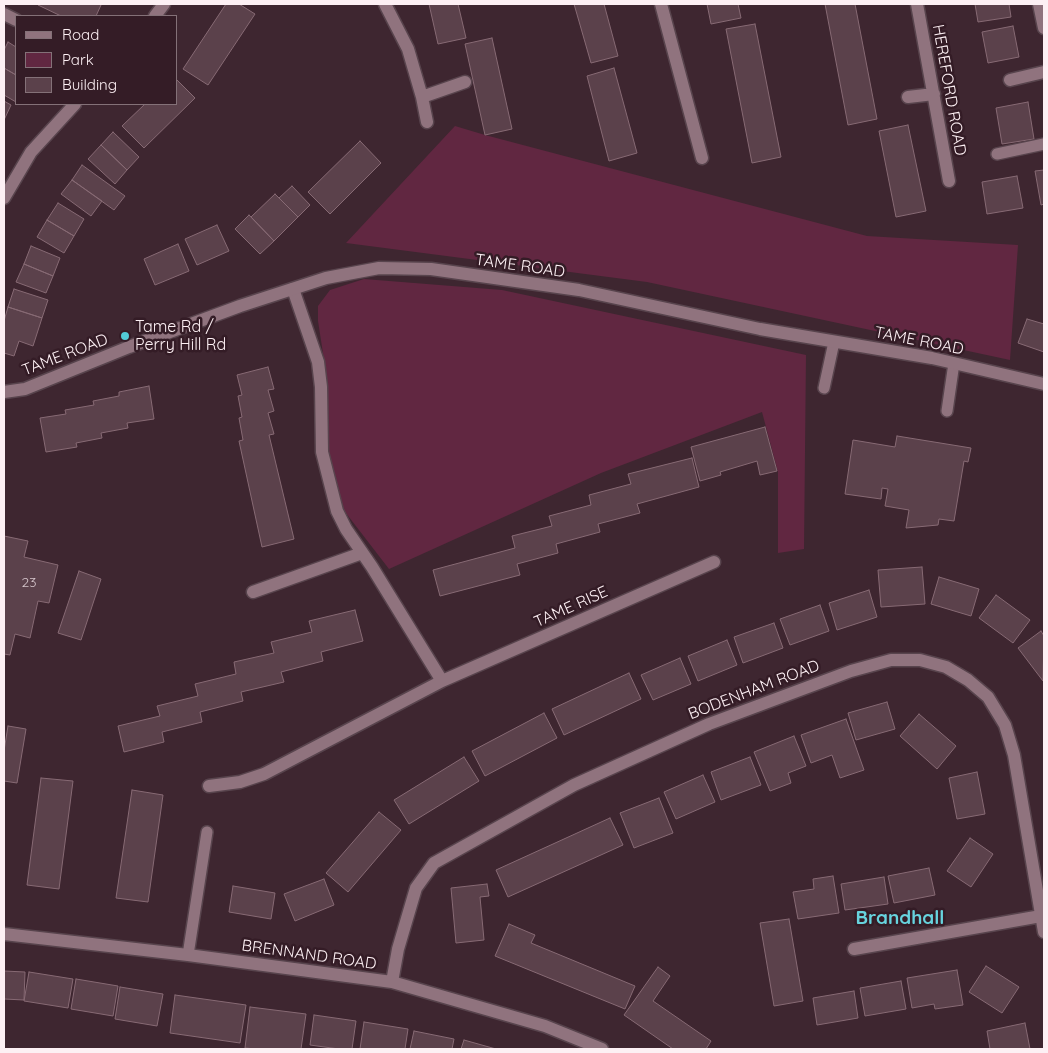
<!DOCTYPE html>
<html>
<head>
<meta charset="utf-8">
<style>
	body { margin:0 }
	#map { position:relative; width:1048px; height:1053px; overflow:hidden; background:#3e2630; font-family:Quicksand,sans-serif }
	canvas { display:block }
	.frame { position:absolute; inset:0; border:5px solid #fdf0f4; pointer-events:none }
	.legend { position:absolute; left:15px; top:15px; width:162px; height:90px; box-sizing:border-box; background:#341c26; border:1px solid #847178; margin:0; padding:6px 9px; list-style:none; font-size:15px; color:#fdf0f4 }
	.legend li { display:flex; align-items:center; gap:10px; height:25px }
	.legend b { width:25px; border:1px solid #847178 }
</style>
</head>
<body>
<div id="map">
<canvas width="1048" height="1053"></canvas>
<div class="frame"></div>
<ul class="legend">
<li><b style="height:6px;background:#90737e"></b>Road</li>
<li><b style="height:14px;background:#612741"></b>Park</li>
<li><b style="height:14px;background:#5b414b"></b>Building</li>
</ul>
</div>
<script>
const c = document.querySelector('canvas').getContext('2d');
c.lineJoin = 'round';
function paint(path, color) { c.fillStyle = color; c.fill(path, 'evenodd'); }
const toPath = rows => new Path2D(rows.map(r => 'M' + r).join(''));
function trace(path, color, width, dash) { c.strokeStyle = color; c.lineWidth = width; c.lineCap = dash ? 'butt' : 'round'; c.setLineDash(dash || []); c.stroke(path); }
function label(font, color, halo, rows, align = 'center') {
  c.font = font + ' Quicksand,sans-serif'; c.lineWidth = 5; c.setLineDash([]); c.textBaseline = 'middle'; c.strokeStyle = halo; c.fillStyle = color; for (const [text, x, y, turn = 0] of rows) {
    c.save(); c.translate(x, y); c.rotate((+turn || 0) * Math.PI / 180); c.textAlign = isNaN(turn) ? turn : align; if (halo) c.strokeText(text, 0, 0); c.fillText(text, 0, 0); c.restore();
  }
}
paint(toPath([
	[455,126,485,135,867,236,1018,245,1010,360,647,282,346,243],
	[364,279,502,290,806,355,804,549,778,553,778,472,762,412,601,473,389,569,342,508,329,454,327,379,318,321,318,306,330,290]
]), '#612741');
const building = toPath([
	[38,4,98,4,101,5,96,16,61,16,38,5,38,4],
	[226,4,239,4,255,14,208,85,183,69,226,4],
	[429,4,458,4,466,38,438,44,429,4],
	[574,4,604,4,618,56,591,63,574,4],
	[707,4,738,4,741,18,711,24,707,4],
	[825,4,855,4,877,119,848,125,825,4],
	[975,4,1009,4,1011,17,978,22,975,4],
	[755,24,781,157,752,163,726,29,755,24],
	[1013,26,1019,57,988,63,982,32,1013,26],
	[492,38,512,129,485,135,465,44,492,38],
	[8,42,16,47,16,75,4,68,4,50,8,42],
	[4,68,16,75,16,102,4,95,4,68],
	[614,68,637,153,609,161,587,76,614,68],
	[176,79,195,98,144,148,122,126,145,104,176,104,176,79],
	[4,101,11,105,4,120,4,101],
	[1028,102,1034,139,1002,144,996,108,1028,102],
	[908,125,926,211,896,217,879,131,908,125],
	[113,132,139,157,127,170,101,145,113,132],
	[360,141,381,163,330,214,308,192,360,141],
	[101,145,127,170,115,184,88,159,101,145],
	[82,165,125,196,114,210,72,180,82,165],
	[1044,170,1044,204,1041,205,1035,171,1044,170],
	[1017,176,1023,208,987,214,982,182,1017,176],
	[72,180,102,201,91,216,61,194,72,180],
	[292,186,310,205,298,217,279,198,292,186],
	[275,194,298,217,274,241,251,217,275,194],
	[58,203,84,219,74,236,47,220,58,203],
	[249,215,274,241,260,254,235,229,249,215],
	[47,220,74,236,64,253,37,237,47,220],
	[217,225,229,251,197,265,185,239,217,225],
	[178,244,189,271,155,285,144,259,178,244],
	[31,246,60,258,53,276,24,264,31,246],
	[24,264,53,276,46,293,16,282,24,264],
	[14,289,48,300,42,318,8,307,14,289],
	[8,307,42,318,33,346,19,341,14,356,4,353,4,321,8,307],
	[1027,319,1044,324,1044,352,1018,343,1027,319],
	[268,367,274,389,268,390,274,411,268,413,274,434,269,435,294,539,262,547,239,441,243,440,239,418,242,417,238,396,242,395,237,375,268,367],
	[149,386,154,419,127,423,128,428,101,433,102,438,76,443,77,447,46,452,40,418,66,414,65,410,94,405,93,401,119,396,119,392,149,386],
	[765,427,777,471,760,475,757,461,720,472,721,475,700,481,691,447,765,427],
	[897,436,971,448,968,462,964,461,954,521,939,519,938,525,906,528,909,510,885,506,888,489,882,488,881,499,845,494,853,440,895,447,897,436],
	[692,458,699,487,637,504,640,513,598,524,600,532,556,544,558,553,517,564,520,575,440,596,433,570,515,548,512,536,552,526,549,516,591,505,589,495,631,484,628,474,692,458],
	[4,536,28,541,24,557,58,565,49,603,38,601,30,638,15,634,10,655,4,654,4,536],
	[922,567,925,604,881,607,878,570,922,567],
	[79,571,101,579,81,640,58,633,79,571],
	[939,577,979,589,971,616,931,604,939,577],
	[869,590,877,617,837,630,829,603,869,590],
	[996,595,1030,620,1013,643,979,618,996,595],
	[820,605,829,631,790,645,780,619,820,605],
	[355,610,363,641,321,652,323,661,281,672,284,682,241,692,243,701,200,712,202,722,162,732,164,742,124,752,118,726,160,716,157,706,198,696,195,684,236,674,234,662,274,653,271,642,312,632,309,621,355,610],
	[774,623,783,648,743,663,734,637,774,623],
	[1041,631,1044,636,1043,681,1018,648,1041,631],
	[727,640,737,665,698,681,688,656,727,640],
	[680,658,691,684,653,700,641,675,680,658],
	[629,673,641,699,564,735,552,709,629,673],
	[887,702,895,729,856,740,848,713,887,702],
	[544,713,557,738,485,776,472,751,544,713],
	[919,714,956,746,937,769,900,736,919,714],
	[846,719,864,770,840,778,832,755,811,763,801,735,846,719],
	[8,726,26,729,17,783,4,781,4,751,8,726],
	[794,736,806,766,788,773,791,783,770,791,754,752,794,736],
	[464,757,479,781,409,824,394,800,464,757],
	[750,757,761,785,721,800,711,772,750,757],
	[977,772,985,814,957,819,949,778,977,772],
	[703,775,715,802,676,819,664,792,703,775],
	[41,778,73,781,59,889,27,885,41,778],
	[132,790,163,795,148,902,116,898,132,790],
	[659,798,673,833,634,848,620,813,659,798],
	[379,812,401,830,348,892,326,873,379,812],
	[610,818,623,845,508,897,496,870,610,818],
	[970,838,993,854,971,887,947,871,970,838],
	[929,868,935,895,894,903,888,876,929,868],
	[833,876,839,913,798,919,793,892,814,889,813,879,833,876],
	[884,877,888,904,845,910,841,884,884,877],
	[324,879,334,905,295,921,284,894,324,879],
	[487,884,489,896,480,897,484,940,456,943,451,888,487,884],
	[233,886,275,893,271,919,229,912,233,886],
	[789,919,803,1001,774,1006,760,923,789,919],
	[509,924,535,935,531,943,635,986,625,1009,495,956,509,924],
	[986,966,1019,987,1002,1013,969,992,986,966],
	[658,967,670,976,653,1001,711,1041,706,1049,673,1049,624,1015,658,967],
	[957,970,963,1005,935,1009,934,1004,912,1008,907,978,957,970],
	[4,971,25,972,24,1000,4,999,4,971],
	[29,972,73,979,68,1008,24,1001,29,972],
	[76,979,118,986,113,1016,71,1009,76,979],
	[901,981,906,1009,865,1016,860,988,901,981],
	[120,987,163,994,157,1026,115,1019,120,987],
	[854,991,858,1018,817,1025,813,998,854,991],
	[175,995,246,1005,240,1043,170,1033,175,995],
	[250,1007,306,1014,301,1049,256,1049,245,1048,250,1007],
	[314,1015,356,1021,352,1049,339,1049,310,1045,314,1015],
	[364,1022,408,1029,405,1049,360,1049,364,1022],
	[1025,1023,1030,1049,990,1049,987,1031,1025,1023],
	[414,1031,454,1039,452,1049,410,1049,414,1031],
	[464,1040,496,1049,461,1049,464,1040]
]);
paint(building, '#5b414b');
trace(building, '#876a74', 1);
const service = toPath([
	[997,154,1044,144],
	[824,388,834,342],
	[947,411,954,363],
	[188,955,207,832]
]);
const minor = toPath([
	[385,4,408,49,422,97,427,122],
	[661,4,702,158],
	[917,4,949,181],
	[1039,4,1044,28],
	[4,14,16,20],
	[1010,80,1044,72],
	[422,97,465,82],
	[908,97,934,94],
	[293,289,318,362,321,387,322,452,337,511,346,529,372,567,442,681],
	[253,592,362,553],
	[209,786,240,782,264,774,442,681,714,562],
	[4,934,188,955,392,982,545,1026,602,1049],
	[854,949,1041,916],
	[392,982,398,949,416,888,434,863,574,785,709,724,851,671,891,660,920,660,946,667,968,680,988,697,1005,725,1014,755,1044,932]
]);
const tertiary = toPath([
	[155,16,164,4],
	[4,198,31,152,75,104],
	[4,392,25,389,129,347,240,306,326,278,379,268,431,269,579,290,760,329,932,358,1044,384]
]);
trace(service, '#58444d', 14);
trace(minor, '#58444d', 15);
trace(tertiary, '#58444d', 15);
trace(service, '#90737e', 11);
trace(minor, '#90737e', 12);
trace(tertiary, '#90737e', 12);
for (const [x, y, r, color] of [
	[125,336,5,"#52cbd7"]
]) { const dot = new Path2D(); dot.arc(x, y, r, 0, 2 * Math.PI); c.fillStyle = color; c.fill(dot); trace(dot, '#341c26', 2); }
label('14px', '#d4c4ca', null, [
	["23",29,583]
]);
label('16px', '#fdf0f4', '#341c26', [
	["HEREFORD ROAD",949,90,80],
	["TAME ROAD",520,266,8],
	["TAME ROAD",919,341,11],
	["TAME ROAD",65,355,-21],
	["TAME RISE",571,607,-24],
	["BODENHAM ROAD",754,690,-21],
	["BRENNAND ROAD",309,955,8]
]);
label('16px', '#fdf0f4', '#341c26', [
	["Tame Rd /",135,327],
	["Perry Hill Rd",135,345]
], 'left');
label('bold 19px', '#67d3de', '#341c26', [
	["Brandhall",900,918]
]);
</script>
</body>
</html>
